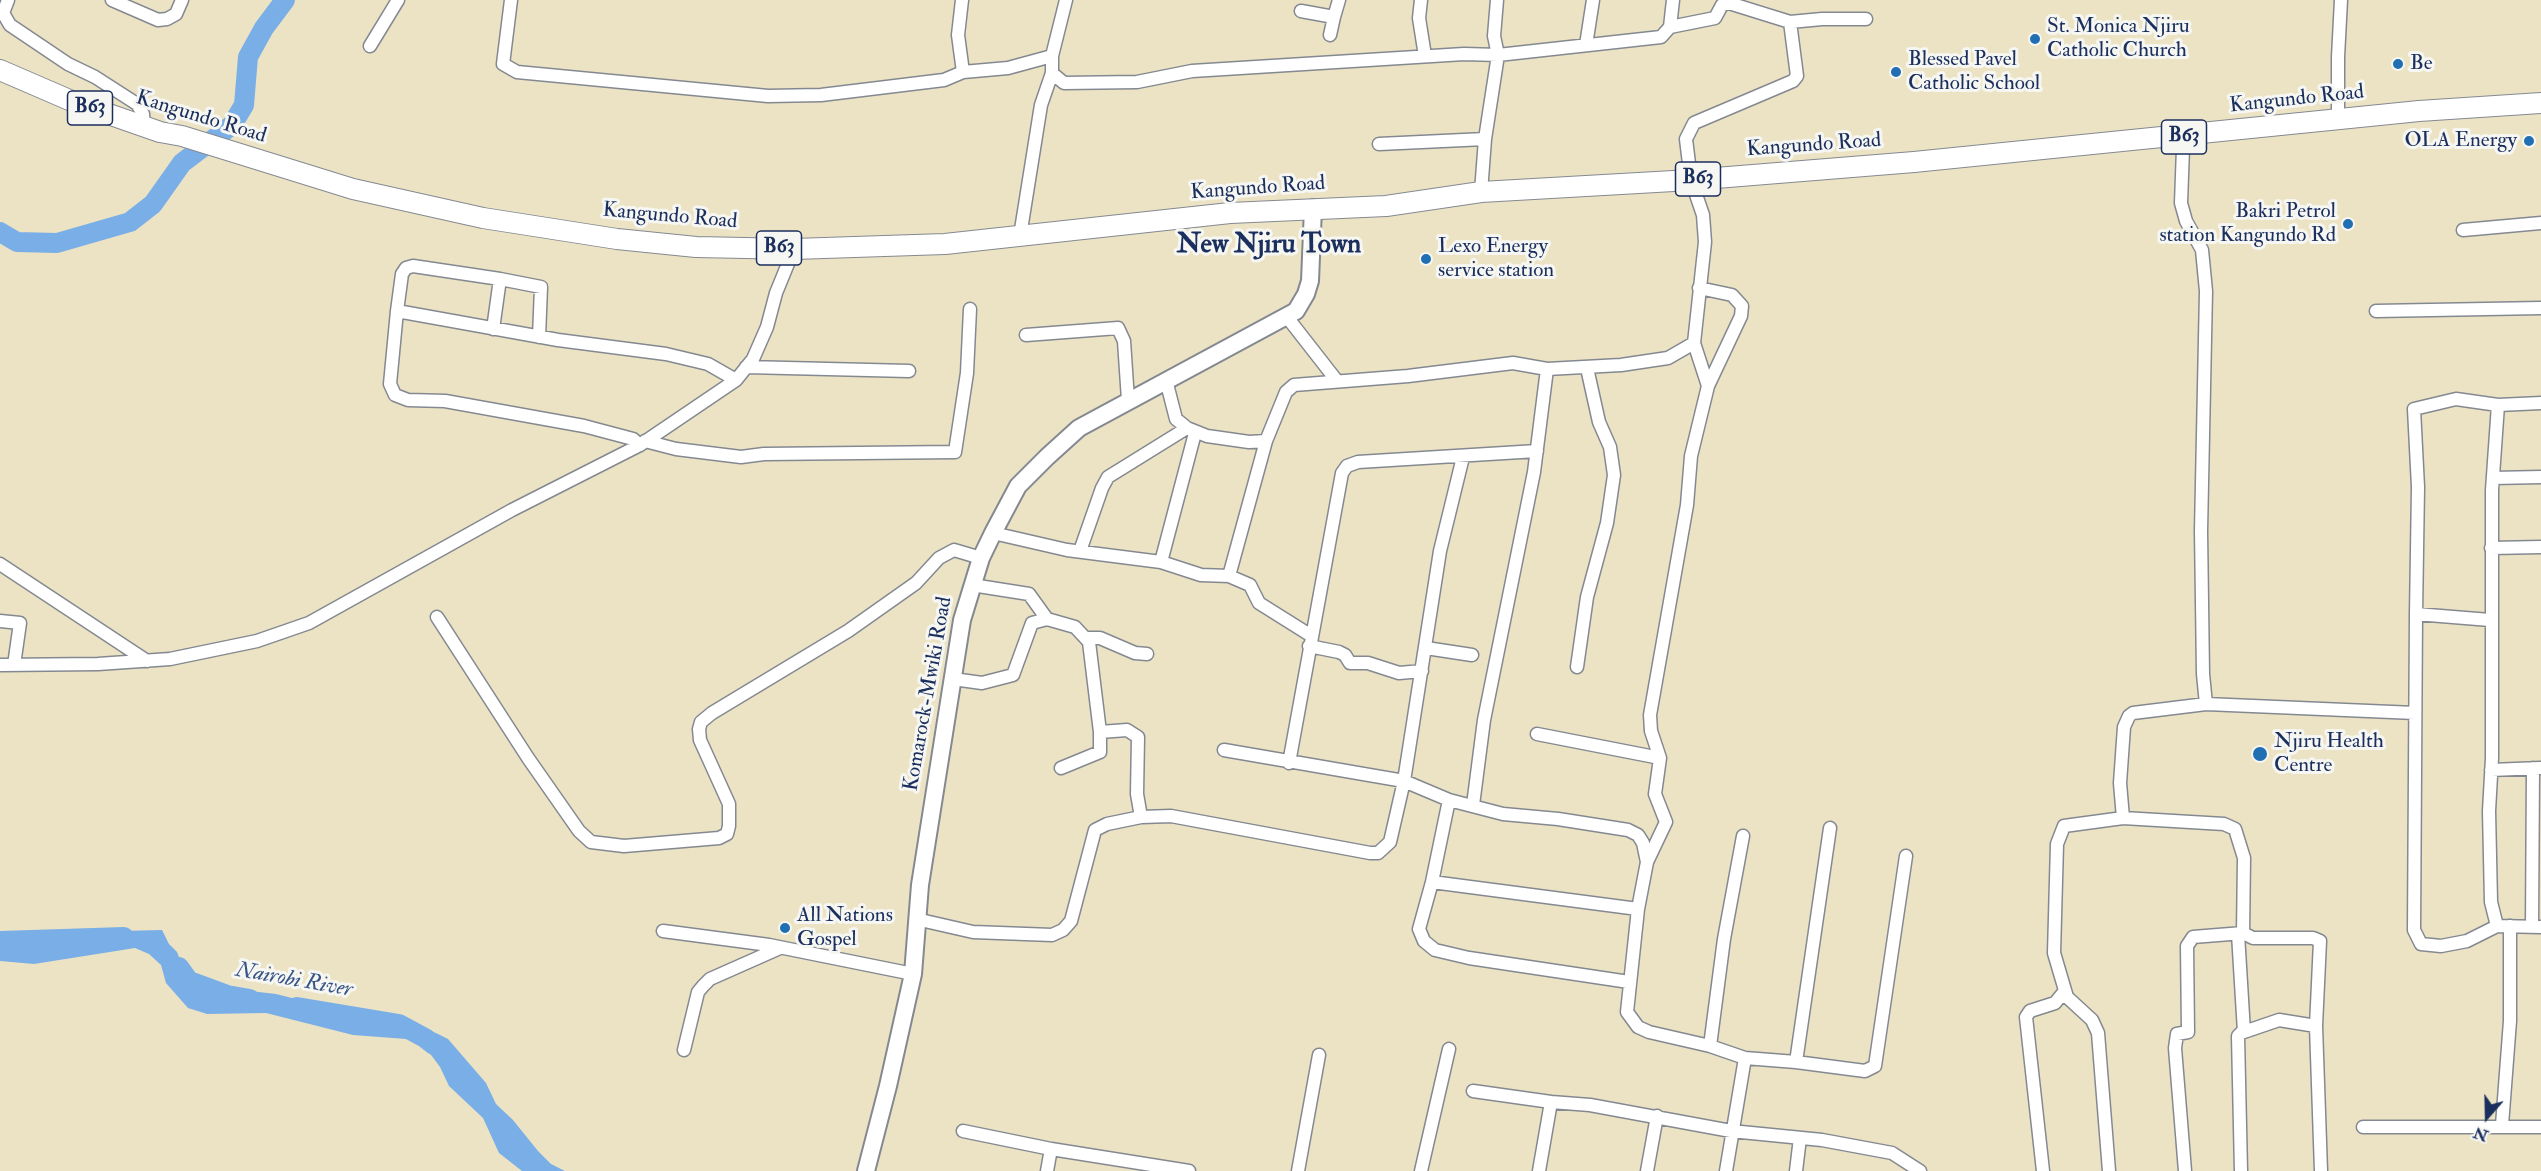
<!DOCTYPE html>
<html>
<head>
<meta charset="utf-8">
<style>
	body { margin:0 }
	#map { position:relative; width:2541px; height:1171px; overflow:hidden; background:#ece3c4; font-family:"IM FELL Double Pica",serif }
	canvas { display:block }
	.north { position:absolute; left:2457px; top:1087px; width:60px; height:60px; -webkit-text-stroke:4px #f6f6f2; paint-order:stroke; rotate:200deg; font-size:16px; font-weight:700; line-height:24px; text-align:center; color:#1b2f5e }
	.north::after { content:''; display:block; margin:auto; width:21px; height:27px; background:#1b2f5e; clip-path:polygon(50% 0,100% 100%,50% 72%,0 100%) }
</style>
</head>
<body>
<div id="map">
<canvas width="2541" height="1171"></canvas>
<div class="north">N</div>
</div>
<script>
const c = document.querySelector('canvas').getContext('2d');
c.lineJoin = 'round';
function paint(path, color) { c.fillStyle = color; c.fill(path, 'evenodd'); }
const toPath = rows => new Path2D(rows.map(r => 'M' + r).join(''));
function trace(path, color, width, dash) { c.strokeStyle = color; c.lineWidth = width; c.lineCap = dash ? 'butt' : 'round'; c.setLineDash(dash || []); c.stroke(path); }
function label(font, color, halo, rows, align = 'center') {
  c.font = font + ' "IM FELL Double Pica",serif'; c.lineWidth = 6; c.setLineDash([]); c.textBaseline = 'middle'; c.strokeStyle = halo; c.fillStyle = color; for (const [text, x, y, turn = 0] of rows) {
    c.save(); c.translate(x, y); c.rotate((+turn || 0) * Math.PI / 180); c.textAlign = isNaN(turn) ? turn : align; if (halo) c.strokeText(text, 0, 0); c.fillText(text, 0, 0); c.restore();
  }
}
paint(toPath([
	[162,930,169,944,177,952,184,970,204,994,250,991,276,994,300,1000,322,1011,342,1015,372,1027,393,1027,436,1033,448,1039,486,1083,496,1104,513,1120,538,1151,551,1164,565,1171,522,1171,499,1153,483,1118,449,1086,440,1067,420,1040,353,1035,266,1013,207,1014,188,1008,166,983,161,965,149,954,135,948,34,964,0,961,0,943,30,947,89,939,120,931]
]), '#7aaee7');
trace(toPath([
	[0,232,17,242,57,243,130,222,153,204,182,163,232,125,244,105,248,57,264,28,285,0],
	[0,941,124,937],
	[179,967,189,981,227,995,250,999],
	[297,1007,399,1024,425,1038,434,1045]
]), '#7aaee7', 20);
const minor = toPath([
	[8,0,3,13,10,25,68,64,95,77,137,104,143,114,144,127],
	[112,0,158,20,167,19,176,14,182,0],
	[511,0,503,64,517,72,768,96,821,95,944,80,963,72,1008,68,1052,56],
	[962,0,958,35,963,72],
	[1421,0,1419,18,1425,56],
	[1301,11,1334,17,1339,0],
	[1670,27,1673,0],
	[1330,35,1334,17],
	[1586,45,1593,0],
	[370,46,398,0],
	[1052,73,1064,83,1137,82,1192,71,1464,54,1498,55,1661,37,1670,27,1715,18,1722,5,1729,3,1790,22,1822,19,1866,19],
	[2338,119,2338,57,2341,0],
	[1379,144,1485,139],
	[1481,192,1485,139,1498,55,1494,36,1497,0],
	[2463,230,2541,223],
	[1020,236,1041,105,1052,73,1052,56,1066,0],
	[500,279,541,287,539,337],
	[1699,288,1732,295,1742,306,1741,316,1708,386],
	[397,311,558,340,666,354,708,364,736,380],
	[2376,311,2541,308],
	[1287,317,1337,381],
	[493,329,500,279,413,266,406,268,402,274,397,311,390,384,395,395,408,400,445,401,584,426,633,439,640,445],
	[1026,335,1118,328,1124,341,1128,400],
	[1694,343,1705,242,1703,215,1691,180,1686,139,1694,123,1793,81,1797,76,1790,22],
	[746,367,909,371],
	[1166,380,1176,419,1187,428,1207,436,1249,442,1266,441],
	[645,441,676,449,741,457,764,454,955,452,967,373,970,309],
	[1463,457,1440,551,1404,781,1449,800,1503,814,1558,819,1628,830,1638,835,1643,843,1647,862,1638,909,1627,1012,1638,1027,1649,1032,1710,1046],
	[2493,478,2541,477],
	[993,533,1067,550,1161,562,1201,575,1229,576,1250,585,1259,603,1310,635],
	[2491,548,2541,547],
	[1080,551,1102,488,1108,477,1187,428],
	[1161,562,1195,433],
	[0,564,147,661],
	[1229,576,1266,441,1286,392,1294,385,1408,376,1513,363,1547,369,1621,365,1668,358,1694,343,1708,386,1691,456,1687,505,1650,715,1651,731,1660,758,1655,794,1666,822,1647,862],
	[972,585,1029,594,1047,619],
	[2416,614,2418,487,2414,409,2456,399,2498,405],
	[437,617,528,758,579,831,591,842,624,846,719,838,727,834,729,826,729,804,700,740,699,729,701,722,712,713,848,631,916,583,939,558,954,550,981,558],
	[2490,620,2416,614,2414,930,2421,944,2441,946,2467,941,2497,926,2541,927],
	[0,621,20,623,14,665],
	[1087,638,1100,638,1135,653,1147,654],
	[1309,646,1339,652,1345,655,1350,663,1368,663,1399,673,1422,671],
	[1426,648,1472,655],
	[0,665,98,664,170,659,257,641,309,623,512,510,640,445,736,380,753,359,767,327,776,293,794,249],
	[1577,667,1587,597,1607,523,1614,475,1610,447,1599,422,1587,368],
	[953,679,982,683,1013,675,1032,623,1047,619,1075,627,1089,642,1100,732,1127,730,1138,737,1137,794,1141,817],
	[2206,704,2415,713],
	[1537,734,1660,758],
	[1289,763,1342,473,1347,466,1358,462,1537,451],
	[1061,768,1100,752,1100,732],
	[2491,770,2540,768],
	[1449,800,1432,882,1638,909],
	[1473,805,1484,720,1534,472,1547,369],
	[2123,818,2120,783,2124,727,2129,716,2133,713,2206,704,2203,674,2201,531,2206,291,2202,250,2186,221,2181,203,2183,148,2180,137],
	[1743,836,1724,939,1710,1046,1745,1058,1796,1062,1830,828],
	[1432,882,1419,929,1424,941,1435,950,1469,958,1629,982],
	[916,919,973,932,1052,935,1063,930,1071,921,1095,830,1107,824,1141,817,1171,816,1370,853,1378,853,1390,842,1404,781,1224,750],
	[2497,926,2491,902,2489,811,2492,758,2492,490,2498,405,2541,403],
	[2532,927,2533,768],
	[663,931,769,945,913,974],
	[2238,934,2244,1032],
	[684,1050,698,992,703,986,710,979,780,948],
	[1796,1062,1865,1071,1875,1066,1906,856],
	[1473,1091,1551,1102],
	[2502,1125,2510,1021,2510,926],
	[2363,1127,2541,1127],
	[963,1131,1051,1149,1047,1171],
	[1051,1149,1189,1171],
	[1298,1171,1319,1055],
	[1421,1171,1449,1049],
	[1539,1171,1551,1102,1590,1105,1731,1131,1822,1140,1892,1153,1920,1171],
	[1647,1171,1657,1116],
	[1726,1171,1745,1058],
	[1796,1171,1800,1138],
	[2043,1171,2026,1017,2030,1011,2055,1003,2064,992],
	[2109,1171,2098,1033,2092,1020,2067,997,2054,953,2057,844,2064,826,2123,818,2224,824,2235,829,2244,858,2243,933,2253,938,2313,938,2320,941,2316,1026,2321,1171],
	[2185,1171,2175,1048,2177,1034,2188,1032,2187,946,2193,937,2243,933],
	[2241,1171,2238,1036,2241,1033,2279,1020,2316,1026]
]);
const secondary = toPath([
	[866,1171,888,1086,913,974,920,885,962,620,981,558,993,533,1018,486,1047,457,1079,428,1296,311,1306,294,1310,281,1313,208]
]);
const trunk = toPath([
	[0,70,74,102,160,132,182,136,353,189,483,218,617,239,696,247,794,249,945,244,1230,213,1386,206,1481,192,1691,180,1914,162,2419,111,2541,103]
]);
trace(minor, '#848991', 15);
trace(secondary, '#848991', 20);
trace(trunk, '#848991', 22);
trace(minor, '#fff', 12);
trace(secondary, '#fff', 16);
trace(trunk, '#fff', 20);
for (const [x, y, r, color] of [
	[2035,39,6,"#1f6fb2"],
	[2398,64,6,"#1f6fb2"],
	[1896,72,6,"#1f6fb2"],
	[2529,141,6,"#1f6fb2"],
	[2348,224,6,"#1f6fb2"],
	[1426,259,6,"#1f6fb2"],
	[2260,754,8,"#1f6fb2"],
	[785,928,6,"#1f6fb2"]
]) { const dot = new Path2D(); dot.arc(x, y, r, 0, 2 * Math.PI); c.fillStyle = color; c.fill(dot); trace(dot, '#f6f6f2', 2); }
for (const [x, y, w] of [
	[90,108,45],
	[2184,137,45],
	[1698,179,45],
	[779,248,45]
]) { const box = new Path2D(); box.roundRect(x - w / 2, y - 17, w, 34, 4.5); c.fillStyle = '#f6f6f2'; c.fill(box); trace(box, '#1b2f5e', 1.5); }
label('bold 20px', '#1b2f5e', null, [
	["B63",90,108],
	["B63",2184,137],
	["B63",1698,179],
	["B63",779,248]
]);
label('21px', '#1b2f5e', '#f6f6f2', [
	["St. Monica Njiru",2047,27],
	["Catholic Church",2047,51],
	["Blessed Pavel",1908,60],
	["Catholic School",1908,84],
	["Be",2410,64],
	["OLA Energy",2517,141,"right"],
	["Bakri Petrol",2336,212,"right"],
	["station Kangundo Rd",2336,236,"right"],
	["Lexo Energy",1438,247],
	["service station",1438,271],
	["Njiru Health",2274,742],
	["Centre",2274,766],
	["All Nations",797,916],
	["Gospel",797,940]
], 'left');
label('21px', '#1b2f5e', '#f6f6f2', [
	["Kangundo Road",2297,100,-6],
	["Kangundo Road",201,118,17],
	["Kangundo Road",1814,146,-4],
	["Kangundo Road",1258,189,-4],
	["Kangundo Road",670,217,5],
	["Komarock-Mwiki Road",929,694,-80]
]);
label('italic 22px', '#385587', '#f6f6f2', [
	["Nairobi River",294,981,10]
]);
label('bold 27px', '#1b2f5e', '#f6f6f2', [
	["New Njiru Town",1269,246]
]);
</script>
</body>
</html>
